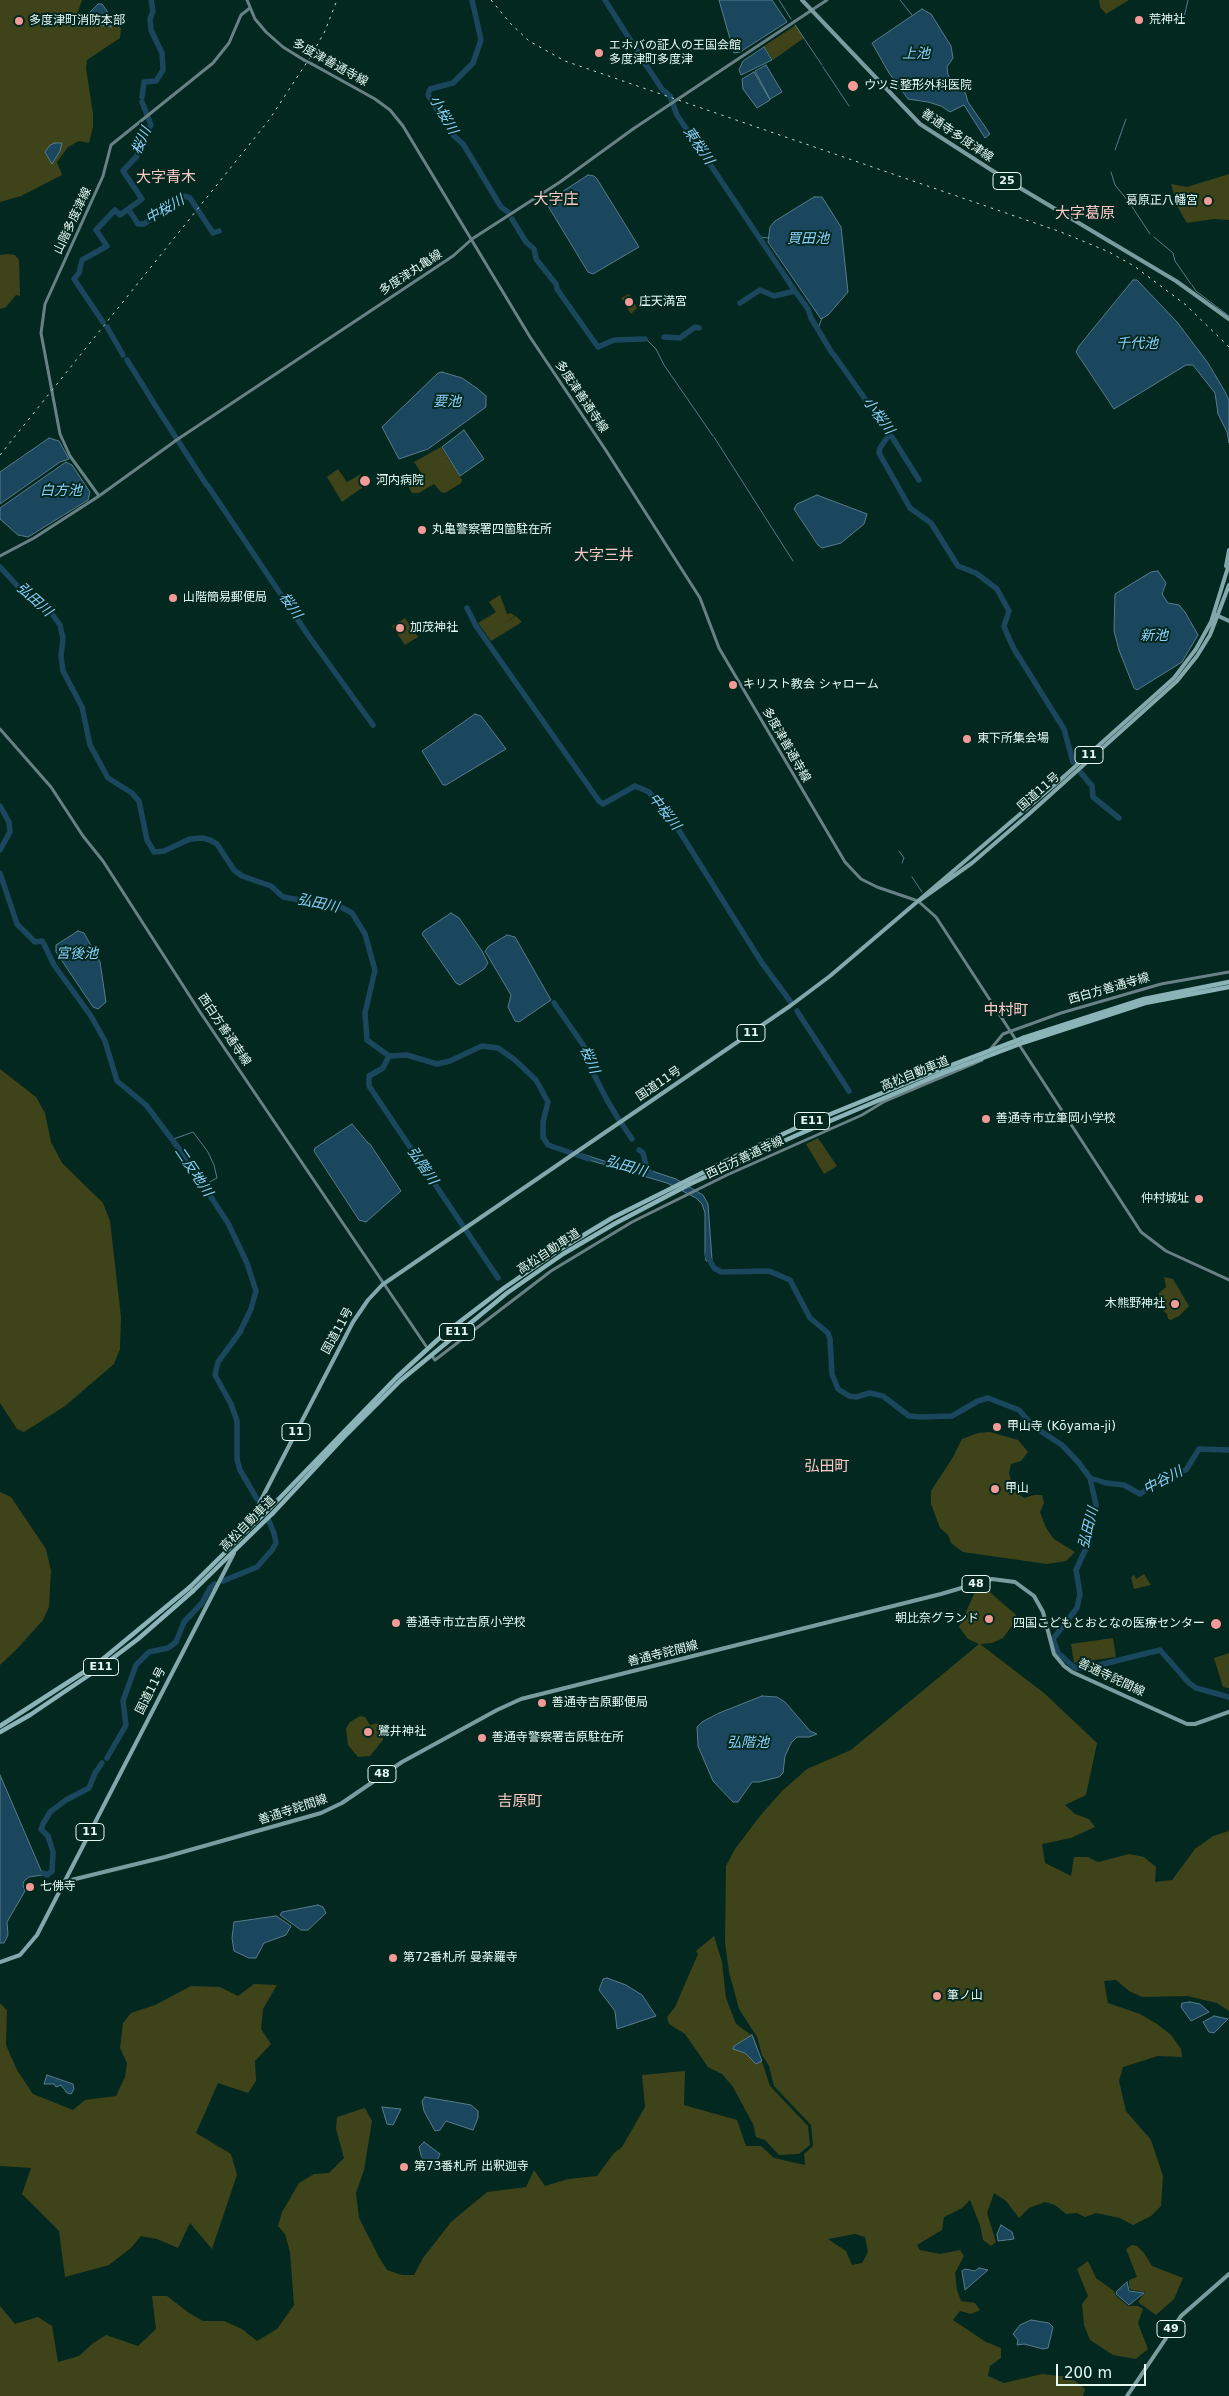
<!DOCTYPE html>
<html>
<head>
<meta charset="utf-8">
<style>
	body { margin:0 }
	#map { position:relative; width:1229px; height:2396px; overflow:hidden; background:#032820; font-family:"DejaVu Sans",sans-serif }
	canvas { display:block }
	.scale { position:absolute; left:1056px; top:2364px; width:90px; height:22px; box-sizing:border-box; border:2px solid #e6f9f3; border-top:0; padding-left:6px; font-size:15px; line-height:18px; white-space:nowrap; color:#e6f9f3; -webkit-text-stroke:4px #032820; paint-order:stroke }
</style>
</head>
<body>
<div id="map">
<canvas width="1229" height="2396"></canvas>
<div class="scale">200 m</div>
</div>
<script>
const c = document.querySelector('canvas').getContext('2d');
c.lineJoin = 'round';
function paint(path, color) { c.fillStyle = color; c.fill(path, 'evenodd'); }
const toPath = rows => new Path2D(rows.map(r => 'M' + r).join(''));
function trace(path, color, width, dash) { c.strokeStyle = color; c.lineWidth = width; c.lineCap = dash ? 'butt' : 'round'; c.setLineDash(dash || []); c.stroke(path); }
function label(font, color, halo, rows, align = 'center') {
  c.font = font + ' "DejaVu Sans","Noto Sans JP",sans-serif'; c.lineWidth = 4; c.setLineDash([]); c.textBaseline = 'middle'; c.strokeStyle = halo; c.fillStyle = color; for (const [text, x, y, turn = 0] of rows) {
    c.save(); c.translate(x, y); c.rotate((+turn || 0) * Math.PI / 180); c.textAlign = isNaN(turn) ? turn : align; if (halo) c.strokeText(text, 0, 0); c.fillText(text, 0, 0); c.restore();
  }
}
paint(toPath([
	[0,0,82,0,77,15,113,22,119,24,121,29,120,38,87,60,86,68,93,114,93,127,89,143,79,141,68,147,57,162,62,175,21,196,0,202],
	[1099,0,1129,0,1106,14,1100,7],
	[796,25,804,38,773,60,764,46],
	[1229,174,1229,220,1214,219,1187,223,1178,208,1171,184,1187,187],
	[7,254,15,255,19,260,20,296,16,295,6,307,0,309,0,255],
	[629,294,637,308,631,314,621,298],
	[441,447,462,480,461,483,445,493,441,492,434,484,419,493,412,493,408,486,423,476,414,462],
	[338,469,347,482,361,474,366,485,342,502,327,477],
	[500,595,507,614,511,613,515,616,503,624,516,616,522,622,491,641,478,623,496,612,489,602],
	[405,618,418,637,405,645,392,626],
	[0,1069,36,1097,45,1113,51,1142,62,1163,103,1203,110,1221,121,1317,120,1349,114,1364,65,1406,24,1432,17,1429,0,1403],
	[818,1138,837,1166,824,1174,806,1144],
	[1164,1277,1173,1279,1189,1306,1179,1316,1171,1320,1168,1319,1167,1314,1163,1310,1164,1303,1160,1301,1159,1297,1159,1293,1166,1287],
	[990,1432,1018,1440,1028,1452,1021,1461,1011,1464,1009,1473,1012,1485,1016,1492,1024,1498,1034,1495,1042,1495,1044,1503,1040,1512,1046,1528,1054,1539,1075,1552,1066,1561,1047,1564,963,1552,951,1543,948,1535,940,1528,931,1504,931,1491,953,1457,962,1439,978,1433],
	[0,1492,11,1497,46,1549,51,1571,49,1607,43,1620,17,1649,0,1665],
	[1144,1574,1151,1585,1134,1589,1131,1577,1134,1575,1136,1579],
	[984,1587,1016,1615,1014,1623,1003,1638,992,1643,980,1644,1044,1693,1097,1743,1086,1795,1065,1805,1075,1814,1089,1819,1095,1827,1071,1838,1042,1844,1045,1863,1071,1876,1074,1857,1088,1857,1098,1862,1129,1854,1144,1857,1156,1867,1155,1882,1172,1880,1195,1849,1213,1836,1229,1831,1229,2011,1217,2003,1187,1996,1142,1997,1129,1991,1116,1980,1104,1981,1108,2003,1140,2014,1157,2024,1171,2035,1181,2049,1182,2057,1158,2056,1123,2067,1119,2081,1126,2111,1151,2140,1163,2176,1161,2206,1151,2216,1133,2225,1120,2218,1096,2213,1085,2217,1077,2213,1066,2214,1055,2205,1045,2202,1029,2208,1019,2218,1006,2201,994,2193,987,2213,996,2242,991,2246,983,2240,980,2225,970,2200,962,2208,944,2217,942,2230,917,2245,920,2250,940,2254,960,2250,964,2256,955,2273,957,2290,961,2301,975,2303,980,2310,971,2314,960,2311,953,2320,986,2342,1001,2348,1001,2358,990,2366,988,2376,1004,2383,1042,2374,1070,2377,1085,2389,1083,2396,0,2396,0,2306,15,2324,38,2317,52,2326,58,2362,79,2356,92,2344,106,2335,138,2346,156,2329,152,2296,167,2296,189,2313,203,2321,224,2321,242,2329,257,2341,277,2329,294,2305,290,2252,285,2234,278,2226,282,2212,299,2183,314,2174,329,2173,344,2158,336,2129,337,2117,365,2108,372,2121,364,2170,356,2193,359,2218,379,2257,387,2270,402,2275,414,2275,423,2258,451,2222,487,2192,526,2187,534,2170,545,2186,568,2179,597,2176,614,2153,622,2147,645,2107,642,2075,685,2071,684,2105,737,2120,746,2146,761,2146,774,2158,805,2165,804,2154,813,2146,811,2125,774,2086,769,2066,762,2055,757,2037,739,2009,729,1972,725,1942,726,1866,735,1849,760,1816,782,1791,807,1769,851,1750,979,1644,968,1639,959,1627,976,1590],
	[855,2234,865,2237,868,2252,862,2263,852,2265,846,2251,828,2239],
	[1113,1638,1116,1657,1074,1663,1071,1644],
	[1229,1653,1229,1688,1223,1687,1214,1658],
	[360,1716,365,1717,370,1725,378,1723,383,1733,383,1740,370,1756,358,1757,348,1745,346,1728,350,1722],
	[714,1936,722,1962,726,1998,736,2024,754,2037,770,2086,808,2126,810,2145,799,2154,779,2155,765,2140,756,2137,753,2124,733,2087,722,2074,708,2067,685,2034,669,2024,667,2017,675,2007,698,1954,696,1951],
	[254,1984,277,1985,263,2009,261,2029,271,2044,255,2061,256,2081,248,2093,218,2083,196,2133,231,2154,237,2175,212,2249,190,2223,178,2248,157,2239,141,2236,131,2248,109,2265,65,2277,59,2231,22,2194,31,2168,0,2166,0,2003,7,2010,6,2045,17,2070,33,2094,73,2110,85,2100,116,2096,125,2077,127,2063,120,2048,123,2023,131,2013,155,2005,191,1986,220,1987,238,1996],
	[1132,2245,1137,2246,1144,2253,1152,2266,1183,2278,1174,2299,1156,2315,1138,2302,1145,2292,1132,2290,1129,2288,1129,2280,1137,2277,1126,2249],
	[1088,2261,1096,2278,1114,2291,1116,2296,1128,2306,1138,2306,1143,2309,1138,2323,1148,2349,1136,2359,1113,2355,1090,2340,1084,2325,1082,2304,1088,2296,1077,2269]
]), '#3f4319');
const water = toPath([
	[719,0,772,0,787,22,740,52,734,53,719,0],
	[98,4,102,4,107,11,111,27,88,22,86,19,85,17,98,4],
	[922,9,931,14,951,46,953,58,947,67,948,75,955,86,965,92,968,102,990,134,985,138,964,105,950,112,941,106,928,102,908,99,889,73,872,43,922,9],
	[764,47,772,60,741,75,739,70,743,61,764,47],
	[766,65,782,92,770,99,755,71,766,65],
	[754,72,770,100,757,108,743,89,742,79,754,72],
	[55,143,62,143,60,151,52,164,45,152,50,145,55,143],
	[588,175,594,176,597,179,639,247,593,274,588,272,548,206,548,201,588,175],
	[814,197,822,197,841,227,848,292,828,315,821,319,768,242,770,227,775,221,814,197],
	[1133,280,1137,280,1177,322,1208,363,1224,390,1229,400,1229,443,1227,432,1218,414,1215,393,1193,365,1186,365,1114,409,1076,352,1079,346,1133,280],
	[442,372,462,378,478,389,486,396,486,407,428,449,399,459,382,427,438,373,442,372],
	[464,430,484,459,460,476,442,447,464,430],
	[49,438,59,441,69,459,60,462,0,504,0,472,49,438],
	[66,462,72,465,90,492,88,500,28,537,18,535,0,519,0,508,66,462],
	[817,495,867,514,864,524,841,543,822,548,818,545,794,509,797,504,817,495],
	[1158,571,1166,583,1162,594,1168,603,1179,605,1185,612,1198,635,1182,662,1137,690,1134,688,1119,650,1114,631,1115,594,1151,572,1158,571],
	[475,714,481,716,506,749,446,785,443,785,422,751,475,714],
	[451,913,459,918,482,951,488,963,484,969,460,985,456,983,422,934,424,931,451,913],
	[78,931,84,933,100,962,106,1002,98,1009,93,1007,56,952,56,945,78,931],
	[507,935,515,937,551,1000,519,1022,515,1021,508,1007,511,995,485,951,489,946,507,935],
	[352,1124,368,1143,370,1144,401,1191,366,1222,359,1220,314,1151,315,1148,352,1124],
	[582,1154,636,1171,649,1170,676,1179,703,1195,708,1204,712,1260,706,1261,705,1254,705,1213,702,1204,696,1198,667,1183,582,1158,582,1154],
	[762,1696,777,1697,785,1702,810,1731,817,1734,809,1737,797,1737,791,1743,785,1756,783,1773,779,1777,759,1782,752,1782,738,1802,733,1802,713,1781,698,1746,697,1727,702,1722,719,1713,762,1696],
	[0,1775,43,1875,29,1877,24,1881,23,1885,25,1891,7,1922,8,1935,4,1943,0,1943,0,1775],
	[318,1905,323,1907,326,1913,308,1930,301,1930,280,1915,282,1912,318,1905],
	[276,1916,291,1926,286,1935,264,1943,256,1958,249,1958,234,1951,232,1938,234,1922,276,1916],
	[607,1978,626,1985,642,1995,656,2016,617,2029,615,2011,599,1990,603,1979,607,1978],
	[1190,2002,1200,2004,1209,2012,1191,2021,1181,2007,1182,2003,1190,2002],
	[1214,2016,1228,2019,1214,2033,1209,2032,1203,2022,1214,2016],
	[752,2035,762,2061,756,2064,745,2053,733,2049,734,2046,752,2035],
	[47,2075,73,2084,74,2089,71,2094,67,2093,61,2085,56,2087,54,2084,44,2084,47,2075],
	[425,2097,471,2105,478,2111,478,2118,473,2130,446,2121,440,2130,435,2131,424,2111,422,2101,425,2097],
	[382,2107,401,2109,393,2125,387,2124,382,2107],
	[424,2142,440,2154,434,2167,426,2166,421,2155,419,2147,424,2142],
	[1001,2225,1012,2232,1014,2239,998,2241,997,2234,1001,2225],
	[979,2268,988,2270,965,2290,962,2271,965,2269,975,2271,979,2268],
	[1127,2282,1129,2291,1144,2293,1129,2305,1116,2294,1117,2291,1127,2282],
	[1031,2320,1049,2323,1053,2327,1048,2348,1043,2349,1024,2344,1017,2345,1018,2340,1013,2334,1020,2325,1031,2320]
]);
paint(water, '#1a475e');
trace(water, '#577c8b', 1);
trace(toPath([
	[779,0,791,19],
	[900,0,912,15],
	[1183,22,1188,0],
	[795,25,822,65],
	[823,67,849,106],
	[1115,150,1126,119],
	[1111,172,1115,185,1129,202,1150,234],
	[758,237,769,238],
	[1154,237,1173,253,1175,261,1191,284],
	[1192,285,1196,291,1229,316],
	[818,329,822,318],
	[647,340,656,349,664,365,713,436],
	[714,437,793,561],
	[899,851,904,858,902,863],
	[912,877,922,892],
	[171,1140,193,1132,208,1152,214,1165,217,1178,202,1186]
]), '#577c8b', 1);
trace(toPath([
	[472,0,481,40,473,63,453,83,430,89,428,95,453,135,463,144,477,167,501,207,508,212],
	[605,0,646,65,662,89,670,96,677,115,795,291],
	[142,97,144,82,156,81,163,70,162,53,151,30,150,19,153,11,151,0],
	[129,210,138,224,144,224,185,196,190,198,213,233,219,231],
	[512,219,526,242,534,249,536,259,556,284,557,289,598,347,614,340,645,339],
	[740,303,760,290,774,296,795,291,808,309,811,318,832,353],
	[103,322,74,279,79,273,82,260,107,246,96,230,115,210,120,215,142,199,123,171,137,156,140,142,151,125,142,102],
	[107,327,123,355],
	[664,337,680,338,695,327,699,328],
	[834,355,892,437,919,480],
	[127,360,152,400],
	[153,402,206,484],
	[889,435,880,448,879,453,910,508,931,523,958,566,976,573,997,589,1009,611,1004,626,1007,634,1014,649,1064,729,1073,762],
	[208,486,308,635,373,725],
	[0,567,25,594,50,611,60,625,63,638,61,656,63,671,82,707,90,745,108,778,132,793,139,801,147,840,154,852,164,851,190,839,202,838,210,840,217,844,234,870,242,876,271,886,283,897,341,907,352,913,365,934,375,970,365,1013,367,1040,389,1056,407,1055,437,1064,450,1061,482,1046,498,1048,515,1060,536,1080,548,1102,543,1122,543,1137,548,1145,589,1159],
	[467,608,476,626,599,801,603,804,635,786,649,792,678,829,762,963,790,1001],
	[1081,773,1092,786,1093,797,1119,818],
	[0,806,9,822,10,832,0,850],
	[0,873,17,924,35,942,42,941,44,944,54,965,91,1016,105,1041,117,1081,146,1105,180,1150,228,1223,247,1263,256,1291,251,1309,240,1332,218,1362,215,1375,231,1404,237,1421,237,1459,240,1470,257,1499],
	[554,1003,588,1052,584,1055,607,1100,619,1120],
	[797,1011,849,1091],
	[389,1056,383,1068,369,1076,369,1086,498,1278],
	[622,1124,632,1139],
	[639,1150,643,1153,647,1170,652,1174],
	[707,1255,714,1268,721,1272,769,1271,790,1280,810,1318,828,1333,830,1339,832,1374,838,1389,849,1396,856,1397,870,1393,883,1396,909,1416,921,1417,952,1416,978,1401,988,1398,1019,1410,1033,1426,1062,1445,1079,1463,1090,1478,1096,1505,1089,1542,1076,1570,1080,1594,1077,1608,1053,1639,1058,1653,1075,1668,1087,1668,1160,1650,1189,1683,1196,1688,1229,1697],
	[1090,1478,1106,1483,1124,1485,1140,1494,1167,1476,1186,1470,1199,1449,1229,1450],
	[223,1581,257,1567,272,1550,276,1543,274,1533,262,1505],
	[107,1758,126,1725,123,1701,136,1665,149,1652,168,1648,176,1642,184,1622,202,1603,210,1588,215,1584],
	[43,1873,47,1875,52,1871,53,1852,48,1836,41,1829,43,1824,50,1812,66,1800,89,1788,95,1773,102,1763]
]), '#1a475e', 5.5);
trace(toPath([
	[247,0,255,19,266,32,283,47,304,60],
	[312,64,375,99,390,110,403,126,530,337,605,449,700,598,719,648,845,862,861,879,877,887,918,901,936,917,1141,1232,1166,1251,1229,1280],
	[717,73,827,0],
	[99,496,70,456,60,434,41,333,45,304,103,176,111,145,213,63,229,43,241,15,250,8],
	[0,556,34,538,99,496,178,439,453,256,472,239,560,182,633,129],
	[0,729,51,787,83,836,103,861,200,1012,426,1346],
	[989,1051,1003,1034,1061,1013,1161,984,1229,972],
	[432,1356,435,1360,551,1271,632,1222,727,1175,862,1115,885,1101,982,1060]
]), '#678184', 3);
trace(toPath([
	[802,0,920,124,1010,182,1176,281,1229,319],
	[1214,614,1229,621],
	[67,1881,165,1857,321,1813,342,1803,402,1762,497,1710,521,1699,941,1594,992,1579,1015,1582,1034,1596,1043,1612,1054,1654,1064,1666,1072,1672,1187,1724,1195,1724,1229,1712],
	[1127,2396,1181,2316,1229,2274]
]), '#7a9c9f', 4);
trace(toPath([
	[1226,566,1229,550],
	[920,900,972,863,1029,814,1177,681,1197,656,1210,635,1229,585],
	[245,1531,353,1322,368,1300,382,1285,790,1006,830,976,884,930,1059,781,1174,678,1196,649,1211,622,1229,564],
	[0,1962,20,1955,37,1935,234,1553]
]), '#82a8ac', 4);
trace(toPath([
	[1023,1038,1144,999,1229,982],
	[1025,1042,1145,1003,1229,987],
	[270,1508,397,1377,445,1333,504,1288,559,1250,612,1218,742,1153,794,1129,941,1069],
	[273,1513,344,1437,400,1381,507,1293,563,1254,614,1224,690,1184,797,1135,943,1073],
	[0,1726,98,1663,190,1587],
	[0,1732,30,1715,101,1667,138,1639,193,1591]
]), '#8bb4b8', 4.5);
trace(toPath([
	[491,0,510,23,529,41,565,61,1061,232,1109,252,1134,266,1186,305,1229,347],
	[0,455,269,120,311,56,325,31,337,0]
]), '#c4dad3', 1, [2.5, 5]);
trace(toPath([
	[304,60,312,64],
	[633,129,717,73]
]), '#678184', 3);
trace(toPath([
	[941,1069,1023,1038],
	[943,1073,1025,1042],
	[190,1587,270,1508],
	[193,1591,273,1513]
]), '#8bb4b8', 4.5);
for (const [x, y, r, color] of [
	[1139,20,5,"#f59b97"],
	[19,21,5,"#f59b97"],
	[599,53,5,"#f59b97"],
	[853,86,6,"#f59b97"],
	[1208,201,5,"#f59b97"],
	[629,302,5,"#f59b97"],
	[365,481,6,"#f59b97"],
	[422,530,5,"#f59b97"],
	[173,598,5,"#f59b97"],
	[400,628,5,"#f59b97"],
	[733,685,5,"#f59b97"],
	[967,739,5,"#f59b97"],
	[986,1119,5,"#f59b97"],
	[1199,1199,5,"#f59b97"],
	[1175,1304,5,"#f59b97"],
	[997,1427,5,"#f59b97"],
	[995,1489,5,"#f59b97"],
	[989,1619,5,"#f59b97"],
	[396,1623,5,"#f59b97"],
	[1216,1624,6,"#f59b97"],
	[542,1703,5,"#f59b97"],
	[368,1732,5,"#f59b97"],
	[482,1738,5,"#f59b97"],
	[30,1887,5,"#f59b97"],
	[393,1958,5,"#f59b97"],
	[937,1996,5,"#f59b97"],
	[404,2167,5,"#f59b97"]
]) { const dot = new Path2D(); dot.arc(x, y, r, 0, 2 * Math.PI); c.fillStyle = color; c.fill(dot); trace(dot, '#032820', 2); }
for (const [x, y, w] of [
	[1007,181,28],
	[1089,755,28],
	[751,1033,28],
	[812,1121,35],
	[457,1332,35],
	[296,1432,28],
	[976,1584,28],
	[101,1667,35],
	[382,1774,28],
	[90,1832,28],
	[1171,2329,28]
]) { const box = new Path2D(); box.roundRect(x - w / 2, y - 8.5, w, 17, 4); c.fillStyle = '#032820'; c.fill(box); trace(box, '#e6f9f3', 1); }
label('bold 11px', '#e6f9f3', null, [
	["25",1007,181],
	["11",1089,755],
	["11",751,1033],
	["E11",812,1121],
	["E11",457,1332],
	["11",296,1432],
	["48",976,1584],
	["E11",101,1667],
	["48",382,1774],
	["11",90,1832],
	["49",1171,2329]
]);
label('12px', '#e6f9f3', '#032820', [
	["荒神社",1149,20],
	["多度津町消防本部",29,21],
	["エホバの証人の王国会館",609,46],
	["多度津町多度津",609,60],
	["ウツミ整形外科医院",864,86],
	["葛原正八幡宮",1198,201,"right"],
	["庄天満宮",639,302],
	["河内病院",376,481],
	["丸亀警察署四箇駐在所",432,530],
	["山階簡易郵便局",183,598],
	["加茂神社",410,628],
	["キリスト教会 シャローム",743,685],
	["東下所集会場",977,739],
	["善通寺市立筆岡小学校",996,1119],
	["仲村城址",1189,1199,"right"],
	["木熊野神社",1165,1304,"right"],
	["甲山寺 (Kōyama-ji)",1007,1427],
	["甲山",1005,1489],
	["朝比奈グランド",979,1619,"right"],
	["善通寺市立吉原小学校",406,1623],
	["四国こどもとおとなの医療センター",1205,1624,"right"],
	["善通寺吉原郵便局",552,1703],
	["鷺井神社",378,1732],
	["善通寺警察署吉原駐在所",492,1738],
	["七佛寺",40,1887],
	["第72番札所 曼荼羅寺",403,1958],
	["筆ノ山",947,1996],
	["第73番札所 出釈迦寺",414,2167]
], 'left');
label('12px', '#e6f9f3', '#032820', [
	["多度津善通寺線",330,63,29],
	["善通寺多度津線",957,136,34],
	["山階多度津線",73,221,-65],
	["多度津丸亀線",411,273,-33],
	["多度津善通寺線",581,397,56],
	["多度津善通寺線",786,745,60],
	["国道11号",1039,792,-41],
	["西白方善通寺線",1109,989,-16],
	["西白方善通寺線",224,1030,56],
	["高松自動車道",915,1074,-22],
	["国道11号",659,1084,-34],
	["西白方善通寺線",745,1158,-25],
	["高松自動車道",549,1252,-33],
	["国道11号",338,1331,-61],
	["高松自動車道",248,1524,-45],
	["善通寺詫間線",663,1654,-14],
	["善通寺詫間線",1111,1678,25],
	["国道11号",151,1691,-63],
	["善通寺詫間線",293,1810,-18]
]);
label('italic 14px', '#8ad2fb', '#032820', [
	["上池",916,54],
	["小桜川",443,115,60],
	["桜川",142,141,-66],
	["東桜川",698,146,56],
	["中桜川",165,210,-30],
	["買田池",808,239],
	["千代池",1137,344],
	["要池",447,402],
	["小桜川",878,416,54],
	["白方池",61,491],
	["弘田川",34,600,42],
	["桜川",290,606,55],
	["新池",1154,636],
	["中桜川",664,812,52],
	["弘田川",318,904,12],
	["宮後池",77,954],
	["桜川",589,1060,67],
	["弘階川",422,1166,56],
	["弘田川",626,1167,16],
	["二反地川",193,1172,56],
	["中谷川",1163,1481,-28],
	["弘田川",1089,1528,-76],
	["弘階池",748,1743]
]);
label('15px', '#fdc9c6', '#032820', [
	["大字青木",166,178],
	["大字庄",556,200],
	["大字葛原",1085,214],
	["大字三井",604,556],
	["中村町",1006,1011],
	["弘田町",827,1467],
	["吉原町",520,1802]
]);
</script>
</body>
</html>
